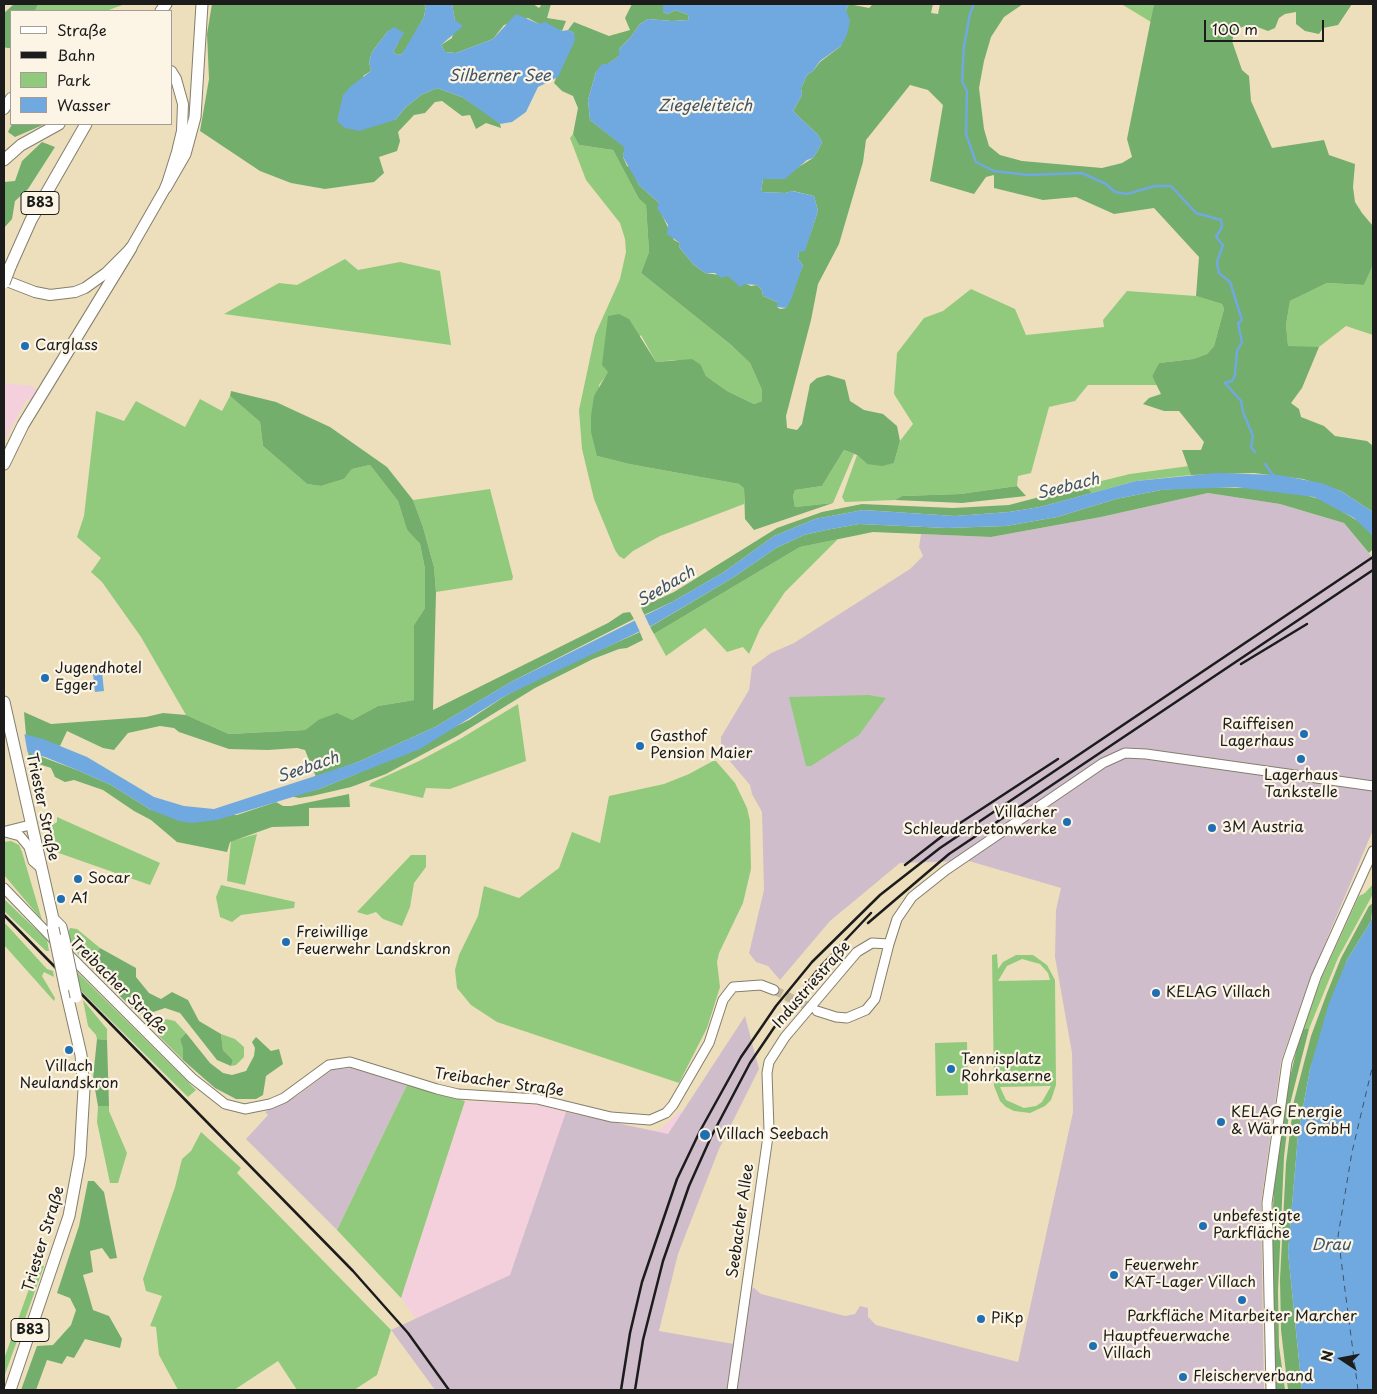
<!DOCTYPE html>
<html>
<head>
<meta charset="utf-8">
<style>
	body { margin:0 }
	#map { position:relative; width:1377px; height:1394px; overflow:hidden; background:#eddfbc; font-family:"Playpen Sans",sans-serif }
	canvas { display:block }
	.frame { position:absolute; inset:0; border:5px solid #1c1c1c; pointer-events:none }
	.legend { position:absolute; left:10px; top:10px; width:162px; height:115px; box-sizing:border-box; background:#fcf5e5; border:1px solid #a29e95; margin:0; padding:6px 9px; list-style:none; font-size:15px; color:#1c1c1c }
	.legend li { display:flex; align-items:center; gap:10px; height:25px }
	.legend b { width:25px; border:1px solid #a29e95 }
	.north { position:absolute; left:1317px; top:1334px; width:50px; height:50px; -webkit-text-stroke:4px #fcf5e5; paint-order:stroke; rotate:281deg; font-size:14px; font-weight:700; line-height:20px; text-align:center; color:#1c1c1c }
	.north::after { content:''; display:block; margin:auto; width:18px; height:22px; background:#1c1c1c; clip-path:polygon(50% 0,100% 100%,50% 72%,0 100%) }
	.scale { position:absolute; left:1204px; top:20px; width:120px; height:22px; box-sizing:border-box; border:2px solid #1c1c1c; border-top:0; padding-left:6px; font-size:15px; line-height:18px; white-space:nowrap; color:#1c1c1c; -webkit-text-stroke:4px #fcf5e5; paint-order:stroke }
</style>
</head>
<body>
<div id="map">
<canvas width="1377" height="1394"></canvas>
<div class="frame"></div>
<ul class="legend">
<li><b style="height:6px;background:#fff"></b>Straße</li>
<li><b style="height:6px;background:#1c1c1c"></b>Bahn</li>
<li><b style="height:14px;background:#91ca7d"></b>Park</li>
<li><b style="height:14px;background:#70a9df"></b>Wasser</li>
</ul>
<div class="north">N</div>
<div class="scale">100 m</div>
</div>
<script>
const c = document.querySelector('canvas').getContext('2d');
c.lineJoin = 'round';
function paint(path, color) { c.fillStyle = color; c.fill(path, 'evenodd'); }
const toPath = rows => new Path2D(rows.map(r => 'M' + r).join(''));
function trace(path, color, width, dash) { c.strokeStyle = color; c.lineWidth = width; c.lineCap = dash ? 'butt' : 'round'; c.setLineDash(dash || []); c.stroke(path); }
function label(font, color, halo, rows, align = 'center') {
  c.font = font + ' "Playpen Sans",sans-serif'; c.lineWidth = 4.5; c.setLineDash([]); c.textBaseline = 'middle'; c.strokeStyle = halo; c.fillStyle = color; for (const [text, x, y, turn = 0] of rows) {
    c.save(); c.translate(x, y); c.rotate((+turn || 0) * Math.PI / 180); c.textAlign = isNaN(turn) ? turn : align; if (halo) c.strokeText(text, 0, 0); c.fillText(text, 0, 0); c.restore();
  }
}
paint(toPath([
	[4,383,32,386,38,390,33,400,27,399,4,441],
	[465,1101,540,1105,637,1133,661,1129,680,1111,695,1117,443,1358,401,1298]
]), '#f4cfdc');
paint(toPath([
	[1208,493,1280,504,1344,523,1373,558,1373,830,1311,976,1281,1061,1261,1203,1264,1389,435,1390,391,1330,510,1275,566,1112,668,1134,745,1016,759,1069,719,1149,678,1254,659,1331,734,1344,753,1287,761,1294,845,1316,855,1314,860,1306,868,1308,868,1317,876,1325,1018,1362,1073,1112,1072,1053,1055,957,1056,910,1061,888,969,861,900,863,830,921,780,980,768,966,756,962,749,953,764,890,762,812,752,794,750,785,728,759,721,749,721,737,749,690,752,667,771,653,794,643,910,569,923,556,919,547,921,534,991,537,1101,517],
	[352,1068,407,1085,337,1230,246,1139,268,1115,265,1112,297,1096,333,1069]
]), '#d0bdcc');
paint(toPath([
	[38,4,125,4,106,11,35,11],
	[1124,4,1154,4,1151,22,1123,5],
	[573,134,579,145,613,150,639,199,646,205,649,252,641,273,730,344,750,363,762,390,762,401,754,404,727,391,706,376,701,365,675,360,656,362,641,335,609,372,599,385,597,456,629,464,739,484,744,487,744,504,660,536,633,551,624,559,619,556,615,550,594,499,582,449,579,410,595,335,620,279,626,252,625,239,620,223,586,180,570,138],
	[345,259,358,270,400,262,440,271,451,345,224,314,279,283,297,285],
	[1373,265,1373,335,1346,326,1319,347,1288,347,1286,325,1290,301,1327,283,1364,285],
	[971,289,1015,309,1026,335,1104,327,1103,320,1127,291,1196,296,1222,304,1224,309,1214,346,1207,354,1193,359,1159,363,1152,376,1157,385,1088,385,1075,401,1049,407,1031,473,1018,476,1017,486,960,494,902,496,895,500,845,502,842,497,857,455,867,464,894,463,900,441,913,424,894,394,897,353,924,318,943,311],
	[230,396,260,422,263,446,307,484,321,486,344,479,352,469,370,465,398,501,407,530,420,544,425,569,425,608,414,625,414,700,378,706,352,720,318,720,305,730,229,734,186,715,141,637,102,582,91,572,101,558,77,537,84,516,96,411,124,421,136,401,185,427,200,399,222,411],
	[844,450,854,454,833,503,795,507,793,496,795,490,822,486],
	[1189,466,1191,475,1136,481,1092,493,1085,485,1130,474],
	[490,489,513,577,512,580,436,592,434,567,423,527,413,500],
	[838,539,785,592,760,629,749,654,743,647,727,652,705,628,666,656,654,634,800,547],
	[869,695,886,698,859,735,811,766,806,766,789,697],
	[518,704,526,761,450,789,426,788,423,798,369,786,371,783,419,761,460,739],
	[713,761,716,761,735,783,747,808,750,821,751,869,743,903,719,953,717,962,720,987,707,1028,679,1083,497,1022,471,1005,457,988,455,970,459,955,478,916,484,886,519,898,559,868,572,832,600,843,609,796,664,784,689,774],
	[57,817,160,863,150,885,53,851,52,825,57,822],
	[257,834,245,885,227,881,231,841],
	[11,841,19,845,22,852,42,920,4,875,4,842],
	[411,855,426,855,426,867,414,883,410,907,402,926,383,919,376,912,367,915,357,912],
	[1373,884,1373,894,1338,958,1309,1029,1301,1031,1322,977,1359,896,1365,893],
	[221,885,295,902,294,908,241,915,232,922,220,917,216,897],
	[4,899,47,940,49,951,46,951,4,911],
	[4,922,47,969,53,971,54,977,44,972,42,976,55,998,54,1001,4,945],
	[70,928,77,929,100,948,94,956,94,970,73,949,68,933],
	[997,954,998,969,1003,962,1016,955,1033,955,1047,965,1055,980,1056,1085,1051,1100,1045,1106,1030,1113,1014,1111,1006,1107,1000,1101,994,1086,992,955],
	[1022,959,1040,964,1048,973,1050,980,998,981,1007,966],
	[1051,1086,1042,1102,1036,1106,1024,1108,1006,1100,1000,1087],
	[76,971,196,1090,188,1097,81,991],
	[83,1000,107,1029,107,1040,97,1039,96,1035,88,1026],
	[166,1019,175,1021,186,1033,180,1039,183,1049,183,1060,158,1035,160,1023],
	[221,1034,235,1039,244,1047,244,1057,236,1065,231,1066,233,1060,223,1050],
	[967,1042,968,1095,936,1096,935,1043],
	[407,1085,465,1101,401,1298,337,1230],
	[103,1105,109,1106,109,1111,127,1153,118,1183,110,1183,97,1122,98,1106],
	[201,1132,241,1168,237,1173,391,1330,377,1375,354,1390,297,1390,278,1361,234,1390,178,1390,159,1355,156,1327,150,1326,162,1296,146,1291,143,1279,175,1187,182,1159,191,1151],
	[41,1255,41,1265,44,1266,4,1377,4,1359]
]), '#91ca7d');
paint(toPath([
	[14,4,38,4,35,11,11,11,11,48,7,48,4,47,4,13],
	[212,4,422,4,426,6,424,17,406,49,402,54,397,55,393,52,398,43,388,31,372,52,369,62,371,71,363,76,395,120,406,107,421,95,437,88,462,97,488,114,500,124,501,128,486,123,476,129,470,115,462,116,442,101,435,102,425,113,414,115,398,132,400,141,397,151,379,157,384,173,374,182,325,189,291,183,260,171,200,131,209,79,207,34],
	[452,4,533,4,539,8,542,4,551,4,547,18,566,21,562,31,539,24,528,18,504,25,493,39,456,53,445,52,441,45,452,38,455,20],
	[632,4,663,4,663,12,668,14,675,10,689,15,688,20,672,21,648,19,640,24,630,38,619,49,619,56,596,72,588,100,590,120,625,147,623,157,627,166,630,167,639,185,659,203,662,215,674,240,680,243,679,247,694,265,705,273,728,276,751,286,757,285,762,290,763,296,777,302,777,307,780,309,786,308,803,265,798,259,799,252,810,235,818,211,814,196,793,191,785,193,761,192,763,179,797,168,813,158,818,150,822,142,818,135,793,111,802,95,801,88,807,75,813,71,820,62,841,46,846,10,849,4,869,8,873,4,933,4,931,13,938,14,940,4,1023,4,1004,17,991,37,984,61,979,88,984,129,989,146,1000,155,1022,161,1102,168,1122,163,1132,157,1127,139,1154,4,1360,4,1352,4,1338,25,1323,28,1319,34,1305,31,1296,24,1296,12,1285,14,1279,18,1275,28,1268,31,1252,25,1242,27,1235,32,1232,41,1242,70,1249,76,1251,101,1272,148,1324,140,1329,155,1355,164,1353,187,1355,202,1362,213,1373,226,1373,265,1364,285,1327,283,1290,301,1286,325,1288,346,1319,347,1302,388,1291,403,1299,409,1301,417,1324,426,1335,436,1367,441,1373,446,1373,512,1341,491,1303,479,1254,473,1191,475,1182,450,1201,450,1204,442,1179,411,1164,411,1143,404,1149,398,1161,394,1152,376,1159,363,1193,359,1207,354,1214,346,1224,309,1222,304,1196,296,1199,257,1154,208,1114,214,1076,197,1043,200,994,188,994,175,986,177,974,194,930,181,943,105,928,90,910,85,866,140,863,162,839,244,818,284,811,320,786,416,787,428,797,430,802,424,810,384,817,378,828,375,845,380,850,401,864,410,883,414,897,426,900,441,894,463,882,466,867,464,857,455,844,450,822,486,795,490,793,496,795,507,833,503,754,530,745,519,744,488,739,484,629,464,597,456,591,432,591,416,594,396,608,372,602,365,608,316,619,314,629,319,656,362,692,359,701,365,706,376,727,391,754,404,762,401,762,390,750,363,730,344,641,273,649,252,646,205,639,199,613,150,579,145,573,134,578,108,573,96,562,91,554,83,574,33,568,30,574,22,609,36,630,30,625,18],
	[12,124,45,124,15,137,8,132],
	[42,142,55,147,28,189,15,201,12,219,4,228,4,182,15,181,22,161],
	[231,391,276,402,330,427,387,467,413,500,423,527,434,567,436,592,433,710,608,623,623,613,630,612,634,619,511,682,435,727,358,762,316,777,305,750,297,748,268,750,229,749,179,732,174,728,160,726,128,733,114,750,103,748,67,731,60,746,26,735,24,712,51,724,146,717,163,713,186,715,229,734,305,730,318,720,337,713,352,720,378,706,414,700,414,625,425,608,425,569,420,544,407,530,398,501,370,465,352,469,344,479,321,486,307,484,263,446,260,422,230,396],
	[1085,485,1092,493,1040,507,1009,512,955,516,863,510,815,519,774,536,724,572,672,602,644,615,641,607,674,592,777,528,822,512,862,504,953,508,1009,505],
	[1017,486,1026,496,962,503,895,500,902,496,960,494],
	[1201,487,1250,488,1301,494,1323,500,1363,524,1373,536,1373,549,1369,553,1344,523,1280,504,1208,493,1101,517,991,537,873,532,800,547,654,634,650,627,734,577,776,548,804,535,826,530,859,524,947,528,1006,526,1057,517,1116,499,1161,490],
	[640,632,643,640,627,648,619,649,593,659,535,688,457,736,386,774,351,787,312,796,299,798,290,796,319,789,354,775,469,720,505,696,560,668],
	[28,752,77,770,111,785,151,810,237,815,276,802,283,806,291,806,349,794,350,807,309,808,309,826,272,827,230,842,227,852,177,842,151,820,134,811,103,790,74,780,65,782,55,777,51,768,30,761],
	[1373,903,1371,921,1347,960,1310,1069,1298,1135,1288,1252,1302,1390,1288,1390,1281,1330,1280,1279,1286,1163,1294,1101,1311,1036,1327,993,1341,958,1369,906],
	[100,948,136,968,136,977,149,993,161,999,172,992,188,1000,199,1021,221,1034,223,1050,233,1060,231,1066,217,1060,180,1013,165,1008,145,1015,135,1011,94,970,94,956],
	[1305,1029,1309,1029,1290,1104,1284,1157,1278,1291,1279,1346,1285,1390,1276,1390,1272,1365,1270,1264,1274,1189,1284,1103,1301,1031],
	[186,1033,210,1063,223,1073,232,1075,246,1071,254,1056,255,1048,252,1042,256,1037,271,1051,279,1049,283,1064,266,1076,263,1095,256,1099,236,1099,215,1088,183,1060,183,1049,180,1039],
	[97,1039,107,1040,109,1106,98,1106,93,1078],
	[88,1181,94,1181,104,1192,117,1258,110,1259,102,1248,90,1251,93,1272,83,1275,93,1310,109,1316,122,1339,120,1348,85,1339,74,1358,67,1356,62,1364,47,1360,36,1390,21,1390,37,1346,53,1345,71,1325,76,1310,70,1298,57,1293,79,1226]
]), '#74ae6c');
paint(toPath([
	[422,4,452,4,455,20,463,26,441,45,445,52,456,53,493,39,516,14,539,24,545,22,562,31,568,30,574,33,575,40,558,77,538,87,526,112,512,122,500,124,462,97,437,88,421,95,406,107,395,120,359,131,345,128,337,121,343,95,350,87,371,71,369,62,372,52,388,31,394,27,404,33,393,52,397,55,402,54,424,17,426,6],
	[663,4,849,4,846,10,850,21,847,35,841,46,820,61,813,71,807,75,801,88,802,95,793,111,818,135,822,142,818,150,813,158,807,160,785,179,763,179,761,192,785,193,792,191,814,196,818,211,805,251,799,252,798,259,803,265,791,300,786,308,777,307,777,302,763,296,762,290,757,285,745,284,740,287,728,276,721,278,715,273,705,273,694,265,679,247,680,243,667,234,668,225,657,208,659,203,639,185,623,157,624,147,590,120,588,100,596,72,602,64,607,64,619,56,619,49,630,38,640,24,648,19,672,21,688,20,689,15,675,10,668,14,663,12],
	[1217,473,1279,475,1321,483,1341,491,1373,512,1373,536,1354,518,1314,497,1235,487,1161,490,1116,499,1057,517,1006,526,947,528,859,524,826,530,804,535,776,548,734,577,653,625,505,696,420,749,319,789,217,820,192,823,179,821,151,810,111,785,77,770,45,757,4,746,4,729,43,739,87,757,154,797,184,806,214,809,358,762,435,727,511,682,672,602,724,572,774,536,815,519,863,510,955,516,1009,512,1040,507,1136,481],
	[102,672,104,691,95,692,93,673],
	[1373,914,1373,1390,1302,1390,1288,1252,1298,1135,1310,1069,1329,1003,1347,960,1371,921]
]), '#70a9df');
paint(toPath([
	[643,612,651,629,641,634,633,617],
	[4,727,24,732,28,755,4,748]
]), '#eddfbc');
trace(toPath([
	[974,4,970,14,964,46,962,81,967,91,966,134,976,162,994,171,1028,175,1082,173,1106,184,1115,192,1127,194,1155,186,1171,186,1196,213,1221,220,1222,227,1216,237,1223,245,1217,262,1219,273,1230,282,1242,320,1238,323,1242,342,1237,351,1235,375,1232,381,1225,383,1241,401,1243,412,1253,436,1251,447,1255,452],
	[1265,464,1273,475]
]), '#70a9df', 2.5);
trace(toPath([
	[1358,1390,1338,1236,1352,1152,1373,1064]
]), '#3e546a', 1, [6, 5]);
trace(toPath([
	[774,990,817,1011]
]), '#c3b89c', 9, [9, 4.5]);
const tertiary = toPath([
	[6,831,30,825],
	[5,832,20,836,29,847,33,861,40,867],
	[4,888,56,942],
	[67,953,192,1078,225,1104,245,1109,270,1104,284,1098,329,1065,350,1062,437,1089,458,1094,537,1099,611,1117,650,1120,666,1113,673,1105,709,1043,723,1000,733,987,761,985,774,990],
	[817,1011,836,1017,847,1018,866,1010,875,999,889,944],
	[732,1390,769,1129,767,1073,769,1062,785,1037,857,952,872,943,889,944,897,919,912,897,946,870,1103,763,1125,753,1146,754,1373,786],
	[1271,1390,1267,1203,1287,1062,1316,977,1373,851]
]);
const secondary = toPath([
	[4,109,11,98],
	[4,280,35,292,50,295,75,292,85,288,106,273,131,248,166,187,177,152,182,131,183,104,176,79,171,71]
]);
const primary = toPath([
	[161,11,166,4],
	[4,160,21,145,59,124],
	[166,187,185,154,195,117,202,4],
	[10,267,31,220,86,124],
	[4,464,23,425,131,248],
	[4,702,53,919,53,928],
	[53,919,61,927,64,939],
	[10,1390,69,1216,80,1156,84,1089,81,1055,65,986]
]);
trace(tertiary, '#847e6c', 11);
trace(secondary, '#847e6c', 12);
trace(primary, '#847e6c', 13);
trace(tertiary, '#fff', 9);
trace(secondary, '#fff', 10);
trace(primary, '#fff', 11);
trace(toPath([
	[1241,664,1307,624],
	[905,865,954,827,1058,759],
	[4,915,353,1271,408,1333,449,1390],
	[868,923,949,854,1373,570],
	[621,1390,630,1333,642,1282,677,1179,700,1131,741,1057,776,1006,812,962,880,895,940,848,1373,557],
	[635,1390,643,1340,663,1261,689,1186,711,1137,750,1063,784,1013,819,968,871,913]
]), '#1c1c1c', 2.5);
const primaryBridge = toPath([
	[4,283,10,267],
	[53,928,65,986],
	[64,939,76,997]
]);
trace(primaryBridge, '#847e6c', 13, []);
trace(primaryBridge, '#fff', 11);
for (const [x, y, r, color] of [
	[25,346,5,"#1f6fb2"],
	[45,678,5,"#1f6fb2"],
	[1304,734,5,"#1f6fb2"],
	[640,746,5,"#1f6fb2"],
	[1301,759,5,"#1f6fb2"],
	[1067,822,5,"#1f6fb2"],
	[1212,828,5,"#1f6fb2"],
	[78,879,5,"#1f6fb2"],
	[61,899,5,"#1f6fb2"],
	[286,942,5,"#1f6fb2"],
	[1156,993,5,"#1f6fb2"],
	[69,1050,5,"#1f6fb2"],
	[951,1069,5,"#1f6fb2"],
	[1221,1122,5,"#1f6fb2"],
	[705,1135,6,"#1f6fb2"],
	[1203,1226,5,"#1f6fb2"],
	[1114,1275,5,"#1f6fb2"],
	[1242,1300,5,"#1f6fb2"],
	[981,1319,5,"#1f6fb2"],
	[1093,1346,5,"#1f6fb2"],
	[1183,1377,5,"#1f6fb2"]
]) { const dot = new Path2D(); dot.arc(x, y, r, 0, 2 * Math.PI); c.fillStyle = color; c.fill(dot); trace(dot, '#fcf5e5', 2); }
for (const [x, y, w] of [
	[40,203,38],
	[30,1330,38]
]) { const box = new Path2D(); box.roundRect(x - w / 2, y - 11.5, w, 23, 4); c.fillStyle = '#fcf5e5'; c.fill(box); trace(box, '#1c1c1c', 1); }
label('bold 14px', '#1c1c1c', null, [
	["B83",40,203],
	["B83",30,1330]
]);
label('15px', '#1c1c1c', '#fcf5e5', [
	["Carglass",35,346],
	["Jugendhotel",55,669],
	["Egger",55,686],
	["Raiffeisen",1294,725,"right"],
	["Lagerhaus",1294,742,"right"],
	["Gasthof",650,737],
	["Pension Maier",650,754],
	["Lagerhaus",1301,776,"center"],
	["Tankstelle",1301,793,"center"],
	["Villacher",1057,813,"right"],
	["Schleuderbetonwerke",1057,830,"right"],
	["3M Austria",1222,828],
	["Socar",88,879],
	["A1",71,899],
	["Freiwillige",296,933],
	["Feuerwehr Landskron",296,950],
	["KELAG Villach",1166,993],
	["Tennisplatz",961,1060],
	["Rohrkaserne",961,1077],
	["Villach",69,1067,"center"],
	["Neulandskron",69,1084,"center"],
	["KELAG Energie",1231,1113],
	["& Wärme GmbH",1231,1130],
	["Villach Seebach",716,1135],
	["unbefestigte",1213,1217],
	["Parkfläche",1213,1234],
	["Feuerwehr",1124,1266],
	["KAT-Lager Villach",1124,1283],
	["Parkfläche Mitarbeiter Marcher",1242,1317,"center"],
	["PiKp",991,1319],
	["Hauptfeuerwache",1103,1337],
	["Villach",1103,1354],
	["Fleischerverband",1193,1377]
], 'left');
label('15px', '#1c1c1c', '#fcf5e5', [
	["Triester Straße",42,807,78],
	["Industriestraße",812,985,-49],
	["Treibacher Straße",118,986,45],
	["Treibacher Straße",499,1083,8],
	["Seebacher Allee",741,1221,-82],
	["Triester Straße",44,1239,-73]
]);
label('italic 16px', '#3e546a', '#fcf5e5', [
	["Silberner See",500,77],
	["Ziegeleiteich",705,107],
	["Seebach",1068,487,-14],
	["Seebach",666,587,-30],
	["Seebach",308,768,-19],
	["Drau",1331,1246]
]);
</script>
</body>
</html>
